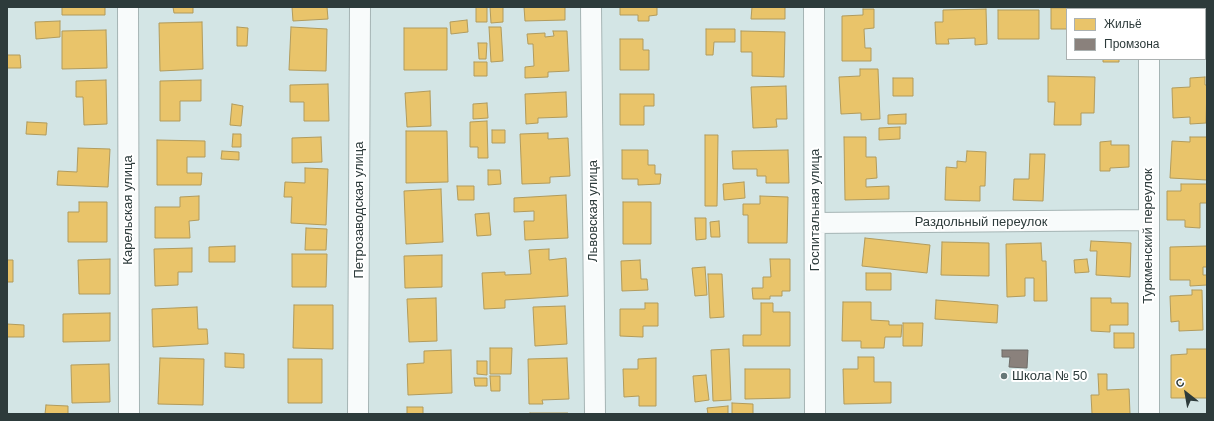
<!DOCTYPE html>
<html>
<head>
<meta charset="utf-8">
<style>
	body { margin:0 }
	#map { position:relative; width:1214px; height:421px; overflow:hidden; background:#d3e5e5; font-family:Helvetica,sans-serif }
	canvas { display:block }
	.frame { position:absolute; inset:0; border:8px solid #2d3b3b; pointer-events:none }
	.legend { position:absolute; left:1066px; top:8px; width:140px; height:52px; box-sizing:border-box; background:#fff; border:1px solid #abb1b1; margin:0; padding:5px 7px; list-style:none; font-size:12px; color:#2d3b3b }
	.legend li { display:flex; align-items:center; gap:8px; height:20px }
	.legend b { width:20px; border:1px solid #abb1b1 }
	.north { position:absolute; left:1166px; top:373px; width:40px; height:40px; -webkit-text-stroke:3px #fff; paint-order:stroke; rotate:329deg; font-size:11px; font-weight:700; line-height:16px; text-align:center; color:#2d3b3b }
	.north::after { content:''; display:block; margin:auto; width:14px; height:18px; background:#2d3b3b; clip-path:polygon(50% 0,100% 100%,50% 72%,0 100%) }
</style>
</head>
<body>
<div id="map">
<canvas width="1214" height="421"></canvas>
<div class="frame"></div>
<ul class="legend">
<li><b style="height:11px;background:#e9c46a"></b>Жильё</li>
<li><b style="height:11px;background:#8a817c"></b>Промзона</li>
</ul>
<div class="north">С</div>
</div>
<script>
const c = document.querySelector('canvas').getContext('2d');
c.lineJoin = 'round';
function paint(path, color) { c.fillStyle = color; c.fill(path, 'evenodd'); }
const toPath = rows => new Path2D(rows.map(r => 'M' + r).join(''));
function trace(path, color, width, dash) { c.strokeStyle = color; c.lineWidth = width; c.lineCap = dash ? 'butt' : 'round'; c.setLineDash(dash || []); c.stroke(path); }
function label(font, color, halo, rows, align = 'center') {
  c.font = font + ' Helvetica,sans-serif'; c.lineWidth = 4; c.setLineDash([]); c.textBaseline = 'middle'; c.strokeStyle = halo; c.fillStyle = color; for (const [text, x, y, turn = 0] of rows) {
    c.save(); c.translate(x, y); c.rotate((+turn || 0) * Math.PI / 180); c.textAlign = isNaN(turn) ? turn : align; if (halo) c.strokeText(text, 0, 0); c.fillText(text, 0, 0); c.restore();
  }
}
const homes = toPath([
	[62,7,105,7,105,15,62,15,62,7],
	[173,7,193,7,193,13,174,13,173,7],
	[292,7,327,7,328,19,293,21,292,7],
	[476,7,487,7,487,22,476,22,476,7],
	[490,7,503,7,503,22,491,23,490,7],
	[524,7,565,7,565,20,525,21,524,7],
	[620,7,657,7,657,15,649,16,649,21,638,21,638,15,620,15,620,7],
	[752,7,785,7,785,19,751,19,752,7],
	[1086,7,1129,7,1129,9,1086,9,1086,7],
	[1170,7,1201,7,1201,9,1170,9,1170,7],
	[1051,8,1081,8,1067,9,1067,54,1067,29,1051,29,1051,8],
	[863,9,874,9,874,28,864,29,865,48,871,48,871,61,842,61,842,16,863,15,863,9],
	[986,9,987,44,975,45,975,38,948,39,949,44,936,44,935,22,943,22,943,10,986,9],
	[998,10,1039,10,1039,39,998,39,998,10],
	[467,20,468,32,451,34,450,22,467,20],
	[60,21,60,37,36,39,35,22,60,21],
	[202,22,203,69,160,71,159,23,202,22],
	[237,27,248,28,247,46,237,46,237,27],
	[291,27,327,29,326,71,289,70,291,27],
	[489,27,501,27,503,61,491,62,489,27],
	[404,28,447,28,447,70,404,70,404,28],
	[706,29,735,29,735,42,714,42,713,55,706,55,706,29],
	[106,30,107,68,62,69,62,31,106,30],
	[553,31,567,31,569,71,548,72,548,77,525,78,525,67,534,66,533,44,528,44,527,34,545,33,545,37,554,36,553,31],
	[741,31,785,32,784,77,752,76,752,52,741,52,741,31],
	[620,39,643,39,643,50,649,50,649,70,620,70,620,39],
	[478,43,487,43,486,59,479,59,478,43],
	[7,55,20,55,21,68,7,68,7,55],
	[1103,59,1119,59,1119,62,1103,62,1103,59],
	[474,62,487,62,487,76,474,76,474,62],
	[860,69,878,69,880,119,861,120,861,113,841,114,839,77,860,76,860,69],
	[1048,76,1095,77,1094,113,1081,113,1081,125,1054,125,1055,102,1048,102,1048,76],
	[1205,77,1205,85,1207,85,1206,123,1190,124,1190,117,1173,118,1172,88,1190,87,1190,78,1205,77],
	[893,78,913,78,913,96,893,96,893,78],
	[106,80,107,124,84,125,83,97,76,97,76,81,106,80],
	[201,80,201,101,180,101,180,121,160,121,160,81,201,80],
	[328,84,329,121,304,121,304,102,290,102,290,85,328,84],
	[786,86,787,119,776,119,777,127,753,128,751,87,786,86],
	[430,91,431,126,407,127,405,93,430,91],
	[566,92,567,117,538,118,538,123,526,124,525,94,566,92],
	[620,94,654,94,654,106,644,106,644,125,620,125,620,94],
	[487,103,488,118,473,119,473,104,487,103],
	[232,104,243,106,241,126,230,125,232,104],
	[906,114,906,124,888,124,888,115,906,114],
	[487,121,488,158,478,158,478,147,470,147,470,122,487,121],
	[27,122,47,123,46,135,26,134,27,122],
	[900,127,900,139,879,140,879,128,900,127],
	[492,130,505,130,505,143,492,143,492,130],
	[406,131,447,131,448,182,406,183,406,131],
	[548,133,548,139,568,138,570,176,550,177,550,183,522,184,520,134,548,133],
	[233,134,241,134,241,147,232,147,233,134],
	[705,135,718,135,717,206,705,206,705,135],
	[321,137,322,162,292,163,292,138,321,137],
	[844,137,866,137,866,157,876,157,877,178,866,179,866,187,889,186,889,199,845,200,844,137],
	[1190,137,1207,137,1207,180,1170,178,1172,141,1190,142,1190,137],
	[157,140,205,141,205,157,187,157,187,173,202,173,201,185,157,185,157,140],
	[1111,141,1111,145,1129,145,1129,167,1110,168,1110,171,1100,171,1100,142,1111,141],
	[78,148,110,149,108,187,57,185,58,171,77,172,78,148],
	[622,150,648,150,648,165,655,165,655,174,661,174,660,184,638,185,638,179,622,179,622,150],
	[788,150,789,183,766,183,766,176,757,176,757,169,733,169,732,151,788,150],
	[222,151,239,152,239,160,221,159,222,151],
	[967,151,986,152,985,186,980,186,980,201,945,200,946,167,957,168,957,161,966,162,967,151],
	[1030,154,1045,154,1043,201,1013,200,1014,179,1029,179,1030,154],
	[305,168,328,169,326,225,291,223,292,197,284,197,285,182,305,183,305,168],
	[488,170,500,170,501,184,488,185,488,170],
	[744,182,745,198,724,200,723,184,744,182],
	[1181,184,1207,184,1207,203,1200,203,1200,228,1185,227,1185,220,1167,220,1167,191,1181,191,1181,184],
	[457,186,474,186,474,200,458,200,457,186],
	[441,189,443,242,406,244,404,191,441,189],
	[566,195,568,238,525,240,524,221,534,221,534,211,514,212,514,198,566,195],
	[199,196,199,220,189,221,190,238,155,238,155,207,180,207,180,197,199,196],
	[760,196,788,197,787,243,748,243,748,215,743,215,743,204,760,204,760,196],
	[79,202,107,202,107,242,68,242,68,212,79,212,79,202],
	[623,202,651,202,651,244,623,244,623,202],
	[489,213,491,235,477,236,475,214,489,213],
	[695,218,706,218,706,239,696,240,695,218],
	[719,221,720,237,711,237,710,222,719,221],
	[306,228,327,229,326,250,305,250,306,228],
	[865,238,930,245,927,273,862,266,865,238],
	[1091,241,1131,243,1130,277,1096,275,1097,251,1090,251,1091,241],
	[942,242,989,243,989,276,941,275,942,242],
	[1041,243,1042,261,1046,261,1047,301,1034,301,1034,278,1025,278,1025,296,1007,297,1006,244,1041,243],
	[235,246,235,262,209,262,209,247,235,246],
	[1207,246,1207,267,1203,267,1203,275,1207,275,1207,285,1190,286,1190,280,1170,280,1170,247,1207,246],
	[192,248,192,272,178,272,178,285,155,286,154,249,192,248],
	[549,249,549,260,566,258,568,296,505,300,505,308,484,309,482,273,505,272,505,275,531,274,529,250,549,249],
	[292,254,327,254,326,287,292,287,292,254],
	[442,255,442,287,405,288,404,256,442,255],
	[110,259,110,294,79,294,78,260,110,259],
	[770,259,790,259,790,291,782,291,782,296,770,296,770,299,753,299,752,288,763,288,763,277,771,277,770,259],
	[1087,259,1089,272,1075,273,1074,260,1087,259],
	[7,260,13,260,13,282,7,282,7,260],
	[640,260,641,279,647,279,648,290,622,291,621,261,640,260],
	[705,267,707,295,695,296,692,268,705,267],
	[866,273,891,273,891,290,866,290,866,273],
	[708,274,722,274,724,317,710,318,708,274],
	[1192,290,1202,290,1203,330,1179,331,1179,321,1171,322,1170,296,1192,295,1192,290],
	[436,298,437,341,409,342,407,299,436,298],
	[1091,298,1111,298,1111,303,1128,303,1128,325,1110,325,1110,332,1091,331,1091,298],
	[936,300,998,305,997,323,935,319,936,300],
	[843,302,871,302,871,320,889,321,889,325,902,325,901,337,885,337,884,348,861,348,861,341,842,341,843,302],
	[645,303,658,303,658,326,643,326,643,337,620,336,620,309,645,309,645,303],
	[761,303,773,303,773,312,790,312,790,346,743,346,743,335,761,335,761,303],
	[294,305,333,305,333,349,293,348,294,305],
	[565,306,567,344,535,346,533,307,565,306],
	[197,307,198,329,207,329,208,344,153,347,152,309,197,307],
	[110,313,110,341,63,342,63,314,110,313],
	[903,323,923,323,922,346,903,346,903,323],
	[7,324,24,325,24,337,7,337,7,324],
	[1114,333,1134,333,1134,348,1114,348,1114,333],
	[490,348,512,348,511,374,490,374,490,348],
	[729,349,731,400,713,401,711,350,729,349],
	[1187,349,1207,349,1207,398,1171,398,1171,355,1187,354,1187,349],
	[451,350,452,393,408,395,407,364,424,363,424,351,451,350],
	[225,353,244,354,244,368,225,367,225,353],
	[858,357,874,357,874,382,891,382,891,403,844,404,843,369,858,369,858,357],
	[160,358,204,359,203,405,158,404,160,358],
	[567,358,569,399,542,400,543,404,529,404,528,359,567,358],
	[656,358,656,406,639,406,639,396,624,397,623,369,638,369,638,359,656,358],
	[288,359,322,359,322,403,288,403,288,359],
	[477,361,487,361,487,375,477,374,477,361],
	[109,364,110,402,72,403,71,365,109,364],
	[745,369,790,369,790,398,745,399,745,369],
	[1098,374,1107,374,1107,390,1129,389,1130,414,1092,414,1091,395,1099,395,1098,374],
	[706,375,709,400,695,402,693,376,706,375],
	[490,376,500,376,500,391,491,391,490,376],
	[474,378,487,378,487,386,475,386,474,378],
	[732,403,753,404,753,414,732,414,732,403],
	[46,405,68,406,68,414,45,414,46,405],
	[728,406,728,414,708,414,707,408,728,406],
	[407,407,423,407,423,414,407,414,407,407],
	[530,413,568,413,568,414,530,414,530,413]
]);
paint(homes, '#e9c46a');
trace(homes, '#b19b5c', 1);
const industry = toPath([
	[1002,350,1028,350,1027,368,1009,367,1010,357,1002,357,1002,350]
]);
paint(industry, '#8a817c');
trace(industry, '#6e6c68', 1);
const street = toPath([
	[128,7,129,414],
	[591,7,595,414],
	[814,7,815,414],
	[1150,9,1150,7],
	[1149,59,1149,414],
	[815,223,1148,220],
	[358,414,360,7]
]);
trace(street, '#a5b4b4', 22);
trace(street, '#f8fbfb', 20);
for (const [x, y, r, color] of [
	[1004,376,4,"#677676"]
]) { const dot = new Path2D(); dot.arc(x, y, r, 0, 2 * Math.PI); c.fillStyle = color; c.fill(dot); trace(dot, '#fff', 1.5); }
label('13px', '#2d3b3b', '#fff', [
	["Карельская улица",128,210,-90],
	["Петрозаводская улица",359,210,-90],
	["Госпитальная улица",815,210,-90],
	["Львовская улица",593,211,-90],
	["Раздольный переулок",981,222],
	["Туркменский переулок",1148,236,-90]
]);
label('13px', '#2d3b3b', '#fff', [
	["Школа № 50",1012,376]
], 'left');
</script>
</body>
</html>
